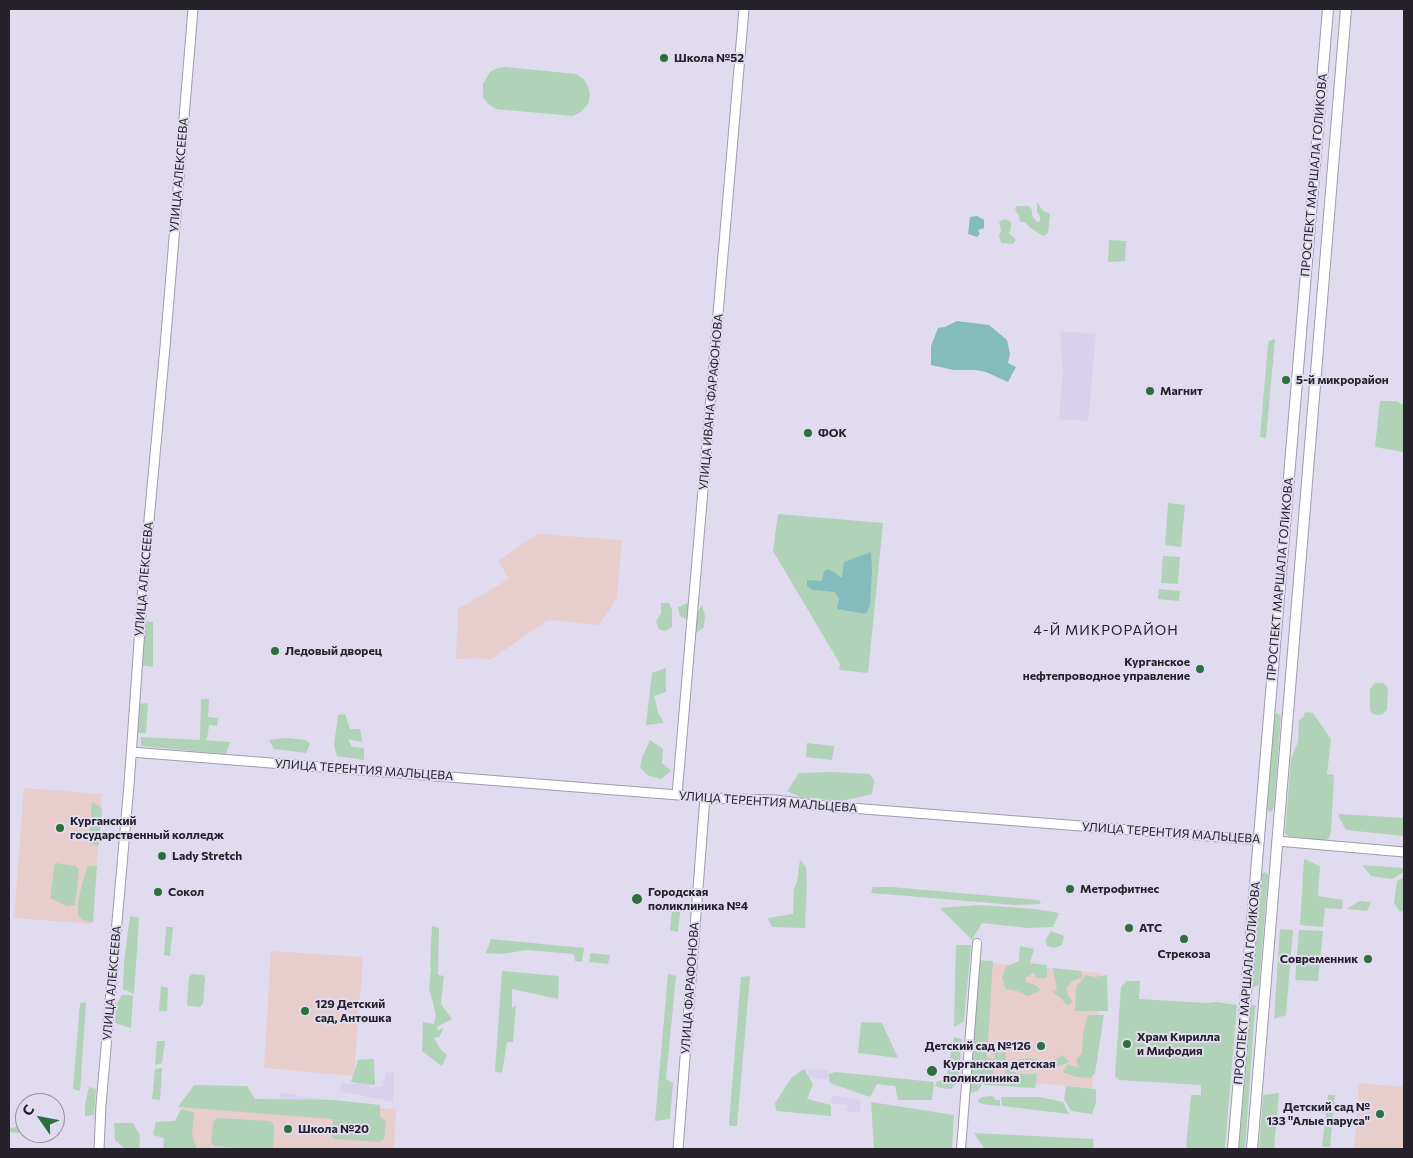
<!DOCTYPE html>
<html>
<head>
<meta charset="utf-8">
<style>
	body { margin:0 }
	#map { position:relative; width:1413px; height:1158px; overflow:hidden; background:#e1dbf0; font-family:Commissioner,sans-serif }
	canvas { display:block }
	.frame { position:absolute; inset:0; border:10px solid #25222a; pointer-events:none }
	.north { position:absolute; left:15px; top:1093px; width:50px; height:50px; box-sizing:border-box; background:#e1dbf0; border:1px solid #9691a1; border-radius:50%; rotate:303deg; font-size:14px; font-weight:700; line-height:20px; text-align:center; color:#25222a }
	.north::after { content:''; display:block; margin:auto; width:18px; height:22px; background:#2b703c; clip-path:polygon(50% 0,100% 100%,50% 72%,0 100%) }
</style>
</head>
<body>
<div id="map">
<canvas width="1413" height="1158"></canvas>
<div class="frame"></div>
<div class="north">С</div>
</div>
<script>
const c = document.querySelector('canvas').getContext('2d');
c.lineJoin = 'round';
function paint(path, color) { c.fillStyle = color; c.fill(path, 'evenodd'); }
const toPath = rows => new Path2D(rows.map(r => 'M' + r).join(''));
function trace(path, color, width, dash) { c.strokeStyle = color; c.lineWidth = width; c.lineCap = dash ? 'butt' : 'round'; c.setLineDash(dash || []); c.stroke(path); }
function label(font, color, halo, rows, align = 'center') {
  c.font = font + ' Commissioner,sans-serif'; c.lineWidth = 4; c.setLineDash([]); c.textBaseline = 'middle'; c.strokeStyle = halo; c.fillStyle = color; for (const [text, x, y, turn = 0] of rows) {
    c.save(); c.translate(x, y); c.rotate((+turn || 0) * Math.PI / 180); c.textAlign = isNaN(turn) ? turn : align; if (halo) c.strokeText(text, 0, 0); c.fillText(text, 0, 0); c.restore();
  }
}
paint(toPath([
	[1060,331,1096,334,1088,421,1059,419,1063,370],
	[809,1069,828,1070,827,1080,808,1077],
	[386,1072,394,1073,393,1102,340,1091,341,1083,355,1084,359,1080,368,1082,370,1088,382,1087],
	[280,1093,291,1094,303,1097,340,1101,340,1107,280,1103],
	[832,1095,861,1100,860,1113,847,1111,848,1105,831,1103]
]), '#d8d0ec');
paint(toPath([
	[537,534,622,540,617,598,612,606,599,625,548,620,490,660,476,658,456,659,458,609,509,579,498,561],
	[24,788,102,794,92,924,14,918],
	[271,951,363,957,354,1076,264,1068],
	[993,963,1101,973,1092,1088,984,1079],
	[1359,1083,1404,1087,1404,1149,1354,1149],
	[184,1098,396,1109,394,1149,179,1149]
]), '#e8cdcd');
paint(toPath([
	[505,67,576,74,584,79,588,86,590,94,588,104,581,112,573,116,496,109,488,104,483,97,483,84,490,72,498,68],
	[1037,202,1043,211,1050,214,1048,233,1043,236,1029,227,1025,222,1020,222,1019,216,1015,209,1017,206,1029,206,1032,210,1032,216,1037,222,1040,221,1040,216,1037,213],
	[1005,219,1011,222,1011,229,1009,233,1016,240,1013,244,1001,243,999,236,1001,230,999,222],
	[1109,240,1126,241,1125,261,1108,262],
	[1275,339,1266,438,1260,437,1268,344,1269,341],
	[1380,401,1396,401,1404,405,1403,452,1375,447],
	[1168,503,1185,505,1181,547,1165,545],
	[778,514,883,523,868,673,839,670,840,664,773,551],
	[1163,556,1180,557,1178,584,1161,583],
	[1159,589,1180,591,1179,601,1158,599],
	[693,601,696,614,702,605,705,616,704,627,696,633,694,623,680,616,678,607],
	[661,603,669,603,672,610,672,627,665,631,659,629,656,622,661,613],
	[145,621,153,622,153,667,140,665],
	[666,668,666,692,654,696,658,712,664,723,646,725,652,673],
	[1375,683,1382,683,1386,685,1388,690,1387,710,1383,714,1379,715,1373,714,1370,710,1370,689],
	[201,699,209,699,208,717,218,718,217,726,209,725,207,739,204,740,230,742,226,754,141,746,141,737,200,740],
	[148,703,146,733,134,733,138,704],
	[1305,712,1313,713,1331,739,1327,774,1334,775,1331,832,1329,838,1324,841,1290,837,1285,834,1291,759,1298,742,1299,720,1303,718],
	[1277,713,1281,716,1274,807,1271,812,1269,811,1267,809,1274,716],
	[345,714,350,729,360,729,362,742,348,739,352,747,364,748,364,760,337,756,334,745,338,715],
	[285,738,306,740,310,744,306,753,274,749,269,740],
	[650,740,663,749,662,763,671,771,661,779,647,775,640,767,642,758],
	[807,743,834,746,832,760,806,757],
	[832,772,870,774,874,781,872,794,833,803,818,798,804,799,787,791,799,773],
	[92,802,102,808,99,846,89,843],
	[1339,814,1404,818,1404,836,1346,830,1339,817],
	[1304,859,1320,866,1318,896,1343,900,1342,909,1325,908,1323,927,1300,925],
	[800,860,806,867,807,881,805,928,772,927,768,918,793,914,794,888,797,882],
	[55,863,76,866,79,870,75,905,67,906,50,898],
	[1362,865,1404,868,1404,872,1392,879,1371,876],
	[88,866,97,866,93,922,82,920,78,915,78,901,82,884],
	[1265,872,1268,875,1259,984,1255,987,1252,986,1251,983,1261,874],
	[1404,877,1404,910,1400,912,1394,903,1397,881],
	[873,887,891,887,1039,900,1041,904,1015,905,871,893],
	[1360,901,1371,902,1367,911,1346,909],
	[673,902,681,903,678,932,670,930],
	[978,905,1035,909,1059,913,1053,927,1028,928,982,923,972,940,940,908],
	[130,916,139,918,134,994,123,989,124,962],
	[432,926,439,928,438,975,444,976,441,1004,452,1019,437,1027,438,1030,444,1028,439,1037,434,1038,440,1049,447,1055,442,1066,422,1051,423,1022,434,1024,436,1015,429,988,431,968,430,966],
	[166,927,173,927,170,956,164,955],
	[1280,929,1293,930,1286,1015,1274,1019],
	[1299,930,1323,931,1318,981,1295,980],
	[1051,931,1064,936,1062,945,1054,948,1047,946,1045,940],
	[491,939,584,948,582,962,575,961,574,954,527,950,502,954,486,953],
	[956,945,971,945,964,1021,954,1027],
	[1020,946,1034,949,1030,963,1047,965,1047,978,1036,978,1034,972,1025,978,1026,982,1035,985,1041,990,1028,996,1017,991,1006,989,1002,978,1006,967,1019,961],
	[590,953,610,955,608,964,589,962],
	[975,960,993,961,987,1058,995,1059,994,1052,1006,1053,1006,1061,997,1065,992,1072,996,1075,1005,1074,1006,1066,1012,1067,1013,1071,1019,1074,1037,1074,1035,1088,984,1085,984,1081,978,1091,966,1094],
	[1053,968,1081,971,1082,978,1072,981,1066,989,1068,996,1073,1002,1067,1006,1061,998,1052,992,1057,990],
	[502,971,559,976,558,999,512,989,512,1008,516,1006,513,1042,507,1042,502,1073,495,1071],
	[192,974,203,975,205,978,203,1004,200,1007,189,1006,187,1004,189,977],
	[668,974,676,976,666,1079,673,1083,670,1119,655,1121],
	[1086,975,1095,977,1107,975,1108,1011,1075,1011,1076,987],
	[750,976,737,1126,730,1126,729,1123,741,977],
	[1126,981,1140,981,1139,999,1206,1003,1216,1002,1237,1005,1225,1149,1186,1149,1191,1095,1201,1095,1201,1085,1119,1080,1115,1076,1121,987],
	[161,986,168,988,167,1011,159,1011],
	[122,995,133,995,131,1028,115,1023,116,1005],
	[86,1002,80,1091,73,1089,80,1003],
	[1251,1004,1256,1006,1255,1009,1245,1149,1239,1149,1250,1005],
	[1088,1015,1104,1015,1095,1073,1090,1078,1076,1077,1063,1072,1068,1064,1079,1068,1076,1060,1082,1053,1083,1033],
	[861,1022,882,1023,898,1058,858,1053],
	[954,1037,962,1039,958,1082,951,1089,941,1088,935,1086,937,1081,946,1080],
	[157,1041,165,1041,162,1063,155,1065],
	[1063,1055,1069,1062,1051,1069,1019,1067,1008,1061,1029,1058,1050,1062],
	[374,1059,375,1085,351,1082,358,1060],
	[162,1068,160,1100,152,1099,155,1069],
	[804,1069,813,1084,807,1099,831,1105,831,1116,776,1111,775,1103,792,1077],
	[836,1072,934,1082,932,1100,898,1100,895,1086,877,1084,870,1097,830,1083,828,1074],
	[194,1085,247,1086,255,1099,334,1100,380,1105,380,1117,386,1120,384,1139,379,1142,336,1139,332,1137,333,1119,178,1107],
	[1066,1086,1096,1089,1096,1103,1092,1114,1071,1111,1064,1099],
	[89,1087,96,1089,94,1115,85,1116,85,1104],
	[1279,1093,1274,1149,1259,1149,1263,1095],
	[1328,1095,1335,1095,1330,1147,1322,1147],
	[992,1096,996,1100,1000,1100,1000,1106,982,1104,977,1101,982,1097],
	[1001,1097,1040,1097,1063,1102,1069,1114,1002,1106],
	[871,1102,954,1115,952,1149,874,1149],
	[181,1109,194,1112,192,1135,197,1149,163,1149,164,1138,153,1135,156,1122,175,1121],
	[217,1118,270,1121,274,1125,273,1147,270,1149,247,1149,215,1146,211,1143,213,1122],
	[114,1123,133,1123,140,1135,139,1149,125,1149,115,1140],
	[19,1125,25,1126,25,1133,55,1133,55,1130,60,1131,59,1136,9,1132,9,1127,13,1128],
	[974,1133,1093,1139,1094,1149,984,1148]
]), '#b0d2b6');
paint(toPath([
	[977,216,984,220,984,228,978,230,980,234,977,237,968,234,970,217],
	[957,321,989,325,1007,340,1010,354,1008,363,1016,367,1008,382,986,372,975,370,954,370,931,365,931,346,938,328,945,327],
	[871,552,872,571,870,605,866,614,837,609,839,599,835,592,812,590,807,586,807,580,822,581,824,571,829,569,842,578,844,562]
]), '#84bbbd');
const minor = toPath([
	[961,1149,977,943]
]);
const tertiary = toPath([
	[131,752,729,799,776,800,813,805,1259,840],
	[677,795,744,9],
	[1277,841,1404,852],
	[99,1149,101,1105,129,785,143,585,165,347,193,9],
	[678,1149,705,797]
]);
const secondary = toPath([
	[1233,1149,1328,9],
	[1252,1149,1346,9]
]);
trace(minor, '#9f9aad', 10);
trace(tertiary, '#9f9aad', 11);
trace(secondary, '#9f9aad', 12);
trace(minor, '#fff', 8);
trace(tertiary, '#fff', 9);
trace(secondary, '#fff', 10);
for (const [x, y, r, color] of [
	[664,58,5,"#2b703c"],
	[1286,380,5,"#2b703c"],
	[1150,391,5,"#2b703c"],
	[808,433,5,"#2b703c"],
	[275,651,5,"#2b703c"],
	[1200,669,5,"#2b703c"],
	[60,828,5,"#2b703c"],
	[162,856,5,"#2b703c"],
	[1070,889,5,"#2b703c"],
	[158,892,5,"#2b703c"],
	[637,899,6,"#2b703c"],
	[1129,928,5,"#2b703c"],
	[1184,939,5,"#2b703c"],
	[1368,959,5,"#2b703c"],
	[305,1011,5,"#2b703c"],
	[1127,1044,5,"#2b703c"],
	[1041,1046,5,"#2b703c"],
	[932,1071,6,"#2b703c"],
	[1380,1114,5,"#2b703c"],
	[288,1129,5,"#2b703c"]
]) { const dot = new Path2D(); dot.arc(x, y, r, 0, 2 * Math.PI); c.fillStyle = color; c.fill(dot); trace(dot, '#e1dbf0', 2); }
label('bold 12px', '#25222a', '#e1dbf0', [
	["Школа №52",674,58],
	["5-й микрорайон",1296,380],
	["Магнит",1160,391],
	["ФОК",818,433],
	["Ледовый дворец",285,651],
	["Курганское",1190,662,"right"],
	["нефтепроводное управление",1190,676,"right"],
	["Курганский",70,821],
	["государственный колледж",70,835],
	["Lady Stretch",172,856],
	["Метрофитнес",1080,889],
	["Сокол",168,892],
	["Городская",648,892],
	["поликлиника №4",648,906],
	["АТС",1139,928],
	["Стрекоза",1184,954,"center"],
	["Современник",1358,959,"right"],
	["129 Детский",315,1004],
	["сад, Антошка",315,1018],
	["Храм Кирилла",1137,1037],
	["и Мифодия",1137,1051],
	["Детский сад №126",1031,1046,"right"],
	["Курганская детская",943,1064],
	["поликлиника",943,1078],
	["Детский сад №",1370,1107,"right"],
	["133 \"Алые паруса\"",1370,1121,"right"],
	["Школа №20",298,1129]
], 'left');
label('12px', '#25222a', '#e1dbf0', [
	["УЛИЦА АЛЕКСЕЕВА",179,175,-85],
	["ПРОСПЕКТ МАРШАЛА ГОЛИКОВА",1314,175,-85],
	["УЛИЦА ИВАНА ФАРАФОНОВА",711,402,-85],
	["УЛИЦА АЛЕКСЕЕВА",144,579,-85],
	["ПРОСПЕКТ МАРШАЛА ГОЛИКОВА",1280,579,-85],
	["УЛИЦА ТЕРЕНТИЯ МАЛЬЦЕВА",364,770,4],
	["УЛИЦА ТЕРЕНТИЯ МАЛЬЦЕВА",768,802,4],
	["УЛИЦА ТЕРЕНТИЯ МАЛЬЦЕВА",1171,833,4],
	["УЛИЦА АЛЕКСЕЕВА",112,983,-85],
	["ПРОСПЕКТ МАРШАЛА ГОЛИКОВА",1247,983,-85],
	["УЛИЦА ФАРАФОНОВА",690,988,-86]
]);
c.letterSpacing = '1px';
label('14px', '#25222a', '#e1dbf0', [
	["4-Й МИКРОРАЙОН",1106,630]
]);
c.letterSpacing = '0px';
</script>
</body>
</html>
